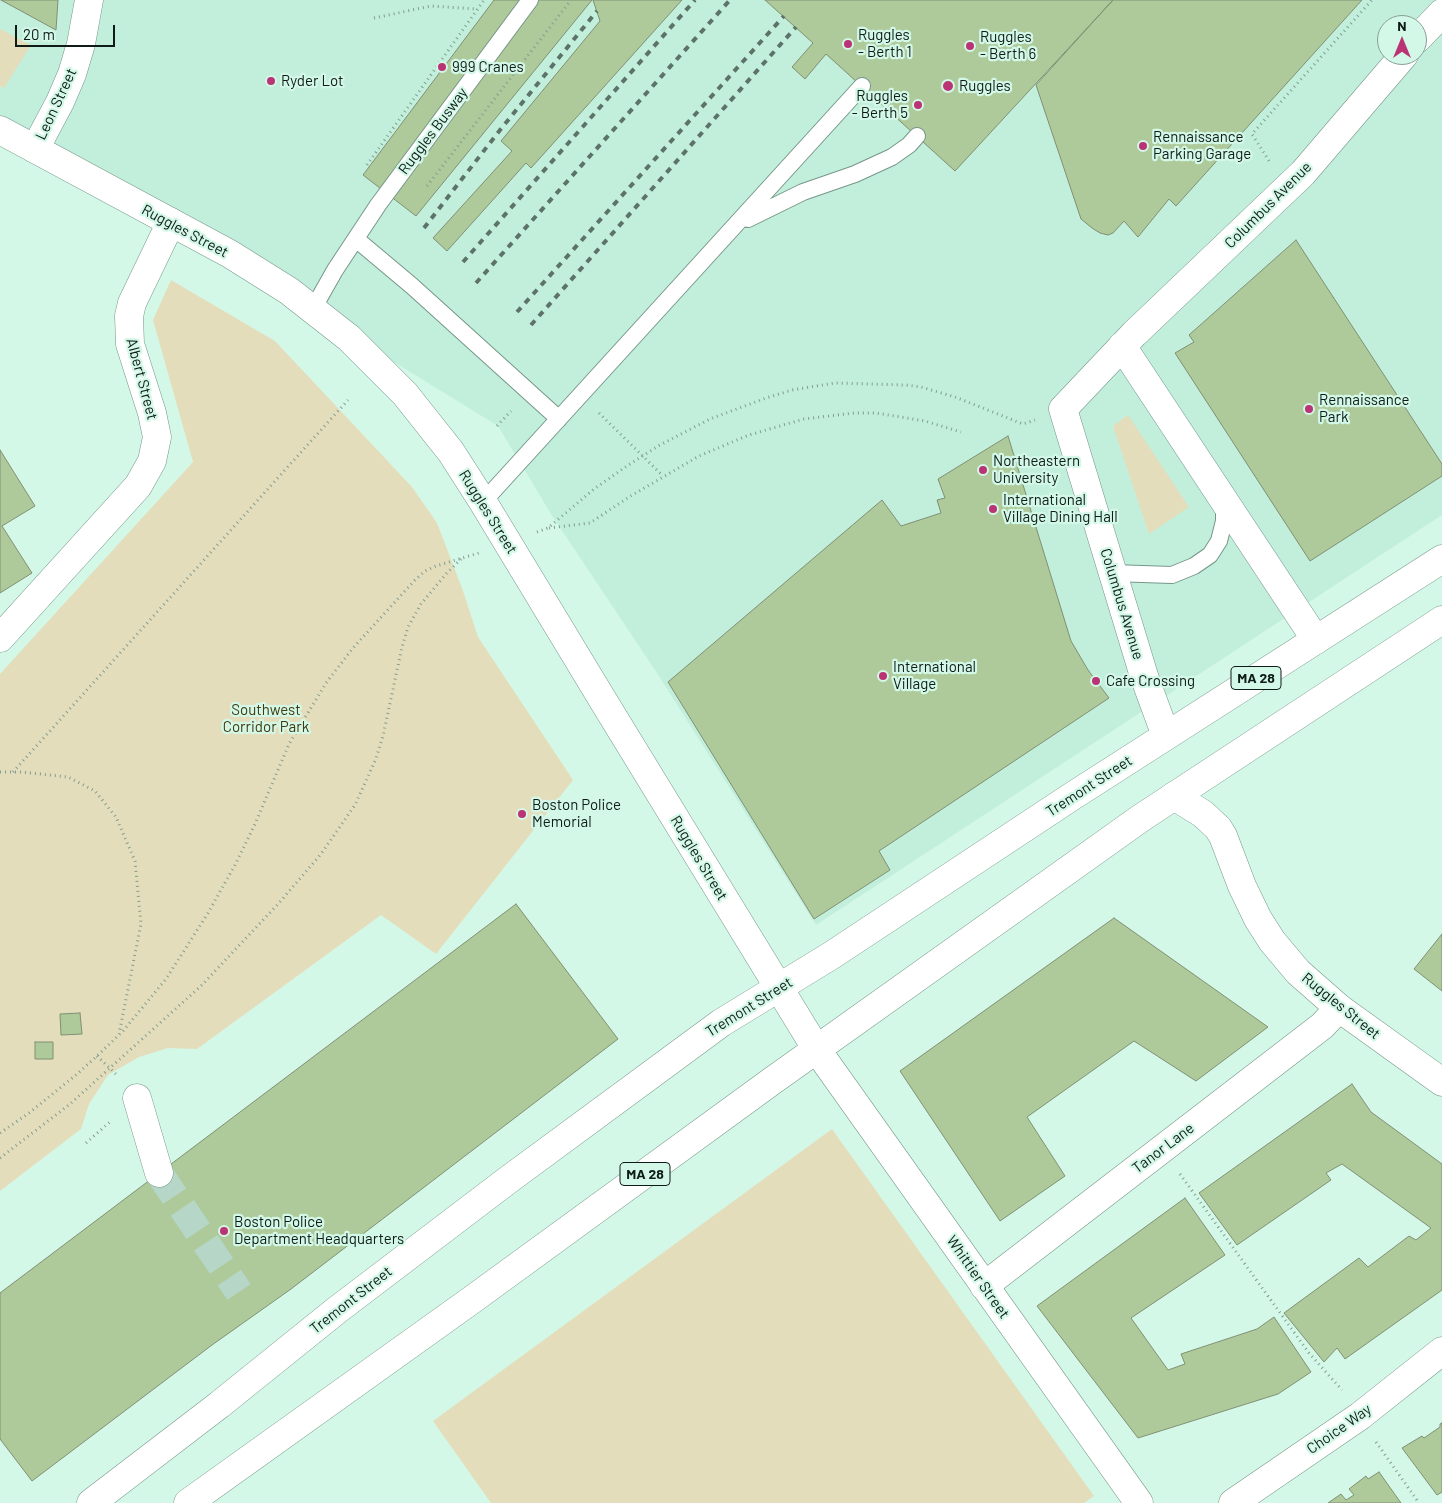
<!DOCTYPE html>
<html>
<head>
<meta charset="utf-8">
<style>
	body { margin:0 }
	#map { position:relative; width:1442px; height:1503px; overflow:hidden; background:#d4f8e8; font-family:Barlow,sans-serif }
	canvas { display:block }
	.north { position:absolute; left:1377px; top:15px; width:50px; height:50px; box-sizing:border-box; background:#d4f8e8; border:1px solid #85a094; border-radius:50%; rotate:0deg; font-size:14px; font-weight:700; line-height:20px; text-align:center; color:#0e1b16 }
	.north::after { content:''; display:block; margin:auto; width:18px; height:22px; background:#ba3374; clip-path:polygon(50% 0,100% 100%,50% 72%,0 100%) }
	.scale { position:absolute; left:15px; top:25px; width:100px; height:22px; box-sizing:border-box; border:2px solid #0e1b16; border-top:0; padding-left:6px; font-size:15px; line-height:18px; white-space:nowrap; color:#0e1b16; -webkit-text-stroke:4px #d4f8e8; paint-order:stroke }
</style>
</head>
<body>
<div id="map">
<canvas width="1442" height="1503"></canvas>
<div class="north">N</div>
<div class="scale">20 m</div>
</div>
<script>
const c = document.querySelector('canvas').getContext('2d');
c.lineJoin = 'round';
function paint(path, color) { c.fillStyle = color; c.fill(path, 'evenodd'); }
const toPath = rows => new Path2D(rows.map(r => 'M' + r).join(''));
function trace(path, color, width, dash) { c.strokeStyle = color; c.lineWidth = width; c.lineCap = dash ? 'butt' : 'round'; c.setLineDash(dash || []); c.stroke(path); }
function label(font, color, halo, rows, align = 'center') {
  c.font = font + ' Barlow,sans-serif'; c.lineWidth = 4.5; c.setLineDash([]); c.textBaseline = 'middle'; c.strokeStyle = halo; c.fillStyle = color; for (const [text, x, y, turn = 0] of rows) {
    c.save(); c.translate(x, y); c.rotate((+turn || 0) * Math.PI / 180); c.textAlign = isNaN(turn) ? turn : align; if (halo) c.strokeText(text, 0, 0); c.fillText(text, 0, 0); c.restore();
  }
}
paint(toPath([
	[0,0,1442,0,1442,515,816,925,657,673,551,514,498,426,332,324,0,130],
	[1387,25,1417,25,1417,55,1387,55]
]), '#c2efdb');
paint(toPath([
	[0,29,31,45,4,88,0,86],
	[171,280,275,341,412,487,437,523,462,588,478,637,573,780,436,954,381,915,197,1049,168,1048,139,1057,108,1075,89,1104,81,1129,0,1191,0,674,193,462,153,320],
	[1128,415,1189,507,1149,534,1113,426],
	[832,1129,1094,1496,1084,1503,491,1503,433,1421]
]), '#e4ddbb');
const building = toPath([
	[1,0,58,0,56,30,1,0],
	[494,0,592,0,416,216,363,175,494,0],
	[593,0,682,0,531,168,526,163,447,251,433,238,512,151,501,141,600,21,593,0],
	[765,0,1113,0,955,171,826,54,805,79,792,67,813,43,765,0],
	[1113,0,1362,0,1176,206,1169,199,1138,237,1124,221,1113,233,1108,235,1100,233,1092,228,1081,219,1036,85,1113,0],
	[1296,240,1442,464,1442,476,1310,561,1175,353,1194,342,1189,335,1296,240],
	[1008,436,1071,641,1088,670,1109,698,879,851,890,870,814,919,668,682,882,500,901,526,941,513,937,500,945,498,938,479,1008,436],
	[0,450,35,506,2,526,32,573,0,593,0,450],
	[516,904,618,1039,291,1289,212,1345,32,1481,0,1439,0,1293,516,904],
	[1114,918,1268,1027,1196,1081,1134,1041,1027,1117,1065,1176,1000,1221,900,1071,1114,918],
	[1442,934,1442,991,1414,969,1442,934],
	[80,1013,82,1034,61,1035,60,1014,80,1013],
	[35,1042,53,1042,53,1059,35,1059,35,1042],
	[1352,1084,1371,1112,1442,1164,1442,1290,1345,1359,1337,1348,1324,1362,1284,1313,1359,1258,1368,1267,1409,1236,1416,1240,1431,1228,1342,1164,1326,1173,1331,1180,1237,1245,1199,1193,1352,1084],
	[1185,1198,1225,1255,1131,1318,1168,1370,1185,1364,1181,1354,1257,1329,1274,1317,1311,1372,1278,1394,1138,1438,1037,1306,1185,1198],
	[1442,1423,1442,1492,1437,1495,1402,1448,1422,1436,1424,1438,1440,1427,1440,1424,1442,1423],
	[1379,1472,1401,1503,1328,1503,1341,1494,1346,1500,1354,1495,1349,1489,1366,1476,1368,1479,1379,1472]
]);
paint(building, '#aeca9a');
trace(building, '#809075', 1);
trace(toPath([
	[159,1173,239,1292]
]), '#b6d7c8', 28, [28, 14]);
const lane = toPath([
	[748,219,803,192,855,174,892,157,909,145,917,136],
	[356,239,412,286,559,419],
	[313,309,335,270,378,205,530,0],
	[483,502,862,86],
	[1112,573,1172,575,1194,566,1210,555,1219,541,1224,521,1224,503]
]);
const street = toPath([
	[1417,39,1442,13],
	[35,149,60,102,72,74,81,44,89,0],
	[1122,346,1316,640],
	[0,638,138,486,152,461,157,437,152,413,130,344,129,316,132,303,171,222],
	[1166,736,1144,676,1063,409,1134,334,1303,173,1404,55],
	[817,1050,1139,1503],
	[137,1098,159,1173],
	[984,1286,1322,1026,1339,1008],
	[1233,1503,1360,1416,1442,1351]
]);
const secondary = toPath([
	[0,130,230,254,289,291,349,338,405,394,451,452,483,502,604,702,817,1050],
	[1174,796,1203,814,1218,828,1223,836,1242,886,1258,919,1272,941,1298,972,1339,1008,1442,1082]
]);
const primary = toPath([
	[91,1503,219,1405,337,1310,508,1180,721,1023,832,955,1071,797,1442,559],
	[188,1503,473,1299,772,1081,1141,818,1442,620]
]);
trace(lane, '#769789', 18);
trace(street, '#769789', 29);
trace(secondary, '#769789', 29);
trace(primary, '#769789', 29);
trace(toPath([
	[374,18,431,6,477,9],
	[1269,161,1252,134,1372,0],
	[367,165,484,0],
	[427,186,571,0],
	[599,413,663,476],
	[497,426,511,411],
	[549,528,590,523,629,497,699,456,749,435,804,419,854,413,876,413,925,421,961,432],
	[537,532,548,528,594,489,627,466,658,446,710,419,766,398,792,390,835,383,906,385,921,387,955,397,1023,424,1035,420],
	[0,772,21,772,68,777,95,791,116,817,135,861,141,924,119,1034],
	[13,772,348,400],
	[97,1056,118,1076],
	[0,1133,29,1113,76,1075,97,1056,123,1031,166,979,208,913,235,865,255,824,289,744,326,683,353,648,415,580,425,571,436,566,479,553],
	[86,1143,111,1121],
	[0,1158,70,1104,201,986,279,903,321,854,355,805,375,761,383,736,402,647,408,627,421,604,446,574,461,559],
	[1180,1174,1309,1353,1342,1390],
	[1376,1442,1419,1503]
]), '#829d91', 3, [1, 4]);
trace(lane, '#fff', 16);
trace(street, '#fff', 28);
trace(secondary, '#fff', 28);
trace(primary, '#fff', 28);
trace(toPath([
	[424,228,500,130,597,11],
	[463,262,695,0],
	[476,283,730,0],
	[517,312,784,16],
	[531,325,796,27]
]), '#5d736a', 4, [6, 6]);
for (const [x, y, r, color] of [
	[848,44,5,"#ba3374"],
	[970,46,5,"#ba3374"],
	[442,67,5,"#ba3374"],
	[271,81,5,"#ba3374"],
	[948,86,6,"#ba3374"],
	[918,105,5,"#ba3374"],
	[1143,146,5,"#ba3374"],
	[1309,409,5,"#ba3374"],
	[983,470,5,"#ba3374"],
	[993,509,5,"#ba3374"],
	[883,676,5,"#ba3374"],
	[1096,681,5,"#ba3374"],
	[522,814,5,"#ba3374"],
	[224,1231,5,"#ba3374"]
]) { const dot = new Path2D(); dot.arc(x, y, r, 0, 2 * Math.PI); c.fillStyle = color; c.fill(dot); trace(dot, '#d4f8e8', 2); }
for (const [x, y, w] of [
	[1256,678,50],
	[645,1174,50]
]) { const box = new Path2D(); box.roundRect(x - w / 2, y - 11.5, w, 23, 4); c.fillStyle = '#d4f8e8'; c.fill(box); trace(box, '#0e1b16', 1); }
label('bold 14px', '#0e1b16', null, [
	["MA 28",1256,678],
	["MA 28",645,1174]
]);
label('15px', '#0e1b16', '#d4f8e8', [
	["Ruggles",858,35],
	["- Berth 1",858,52],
	["Ruggles",980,37],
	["- Berth 6",980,54],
	["999 Cranes",452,67],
	["Ryder Lot",281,81],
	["Ruggles",959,86],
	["Ruggles",908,96,"right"],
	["- Berth 5",908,113,"right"],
	["Rennaissance",1153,137],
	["Parking Garage",1153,154],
	["Rennaissance",1319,400],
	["Park",1319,417],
	["Northeastern",993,461],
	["University",993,478],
	["International",1003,500],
	["Village Dining Hall",1003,517],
	["International",893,667],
	["Village",893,684],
	["Cafe Crossing",1106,681],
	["Boston Police",532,805],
	["Memorial",532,822],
	["Boston Police",234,1222],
	["Department Headquarters",234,1239]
], 'left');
label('15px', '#0e1b16', '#d4f8e8', [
	["Leon Street",56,104,-65],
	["Ruggles Busway",433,131,-53],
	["Columbus Avenue",1268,205,-45],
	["Ruggles Street",185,231,28],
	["Albert Street",142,379,75],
	["Ruggles Street",488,512,58],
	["Columbus Avenue",1122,604,73],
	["Tremont Street",1089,786,-33],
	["Ruggles Street",699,858,59],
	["Ruggles Street",1341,1006,39],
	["Tremont Street",749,1007,-32],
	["Tanor Lane",1163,1148,-37],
	["Whittier Street",978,1277,55],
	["Tremont Street",351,1300,-38],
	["Choice Way",1339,1429,-35]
]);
label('15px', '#41390e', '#d4f8e8', [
	["Southwest",266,710],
	["Corridor Park",266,727]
]);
</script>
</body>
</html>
